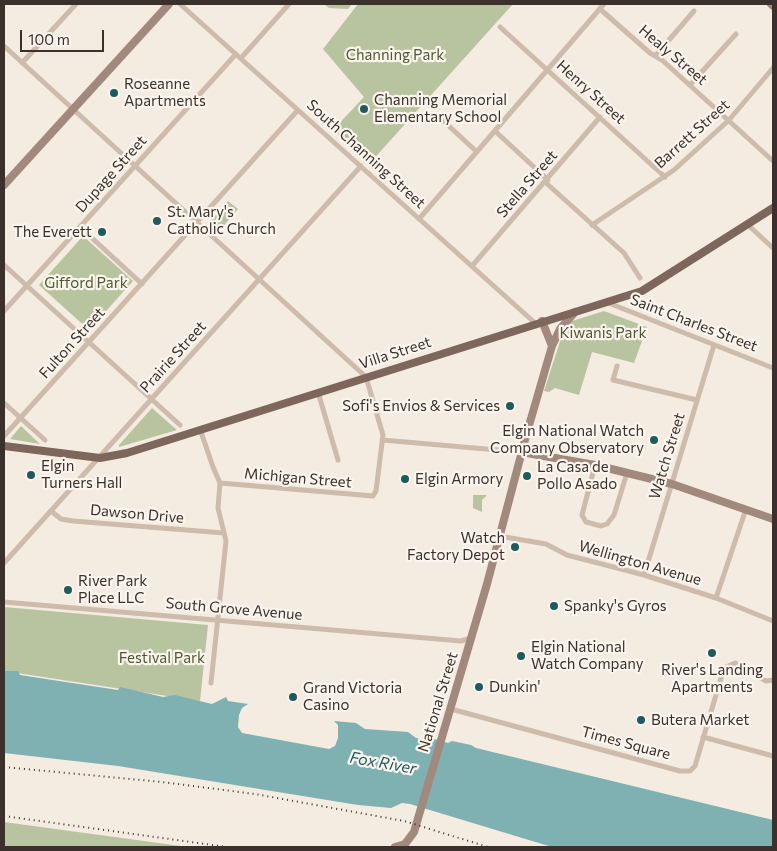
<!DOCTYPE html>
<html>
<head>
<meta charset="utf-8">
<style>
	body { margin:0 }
	#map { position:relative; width:777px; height:851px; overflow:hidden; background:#f4ebe1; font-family:Commissioner,sans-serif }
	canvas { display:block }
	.frame { position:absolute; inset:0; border:5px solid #3b302b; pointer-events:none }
	.scale { position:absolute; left:20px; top:30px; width:84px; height:22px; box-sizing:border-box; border:2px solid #3b302b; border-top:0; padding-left:6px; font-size:15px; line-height:18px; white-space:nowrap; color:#3b302b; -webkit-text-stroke:4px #fbf5ee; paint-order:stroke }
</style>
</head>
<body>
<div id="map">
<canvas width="777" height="851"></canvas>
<div class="frame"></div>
<div class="scale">100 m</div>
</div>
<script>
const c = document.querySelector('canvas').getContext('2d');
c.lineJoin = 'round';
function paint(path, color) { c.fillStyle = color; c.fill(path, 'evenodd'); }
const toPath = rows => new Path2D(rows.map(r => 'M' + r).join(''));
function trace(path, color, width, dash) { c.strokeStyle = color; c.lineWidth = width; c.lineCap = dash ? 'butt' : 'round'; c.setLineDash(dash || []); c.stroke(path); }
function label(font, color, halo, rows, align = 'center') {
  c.font = font + ' Commissioner,sans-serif'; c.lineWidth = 4.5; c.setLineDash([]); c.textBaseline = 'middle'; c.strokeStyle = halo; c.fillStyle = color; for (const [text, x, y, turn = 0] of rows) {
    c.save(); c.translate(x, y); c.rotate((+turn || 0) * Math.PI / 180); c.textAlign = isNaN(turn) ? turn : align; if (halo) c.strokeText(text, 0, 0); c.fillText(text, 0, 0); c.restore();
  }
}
paint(toPath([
	[324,4,352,4,348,9,329,8],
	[358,4,513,4,370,163,333,130,364,97,323,49],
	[228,201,238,209,220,230,217,230,209,223],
	[83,236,133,281,89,330,39,285],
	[604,311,647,327,634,363,592,352,579,395,555,388,549,392,544,391,564,329,572,321],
	[152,408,177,430,119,447,119,445],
	[21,426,40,444,10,439],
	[473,495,487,495,482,500,482,512,473,508],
	[4,607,208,625,200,701,4,671],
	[4,822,188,847,4,847]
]), '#b8c4a0');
paint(toPath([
	[4,671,18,671,20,675,118,690,120,687,163,697,175,695,212,704,226,697,228,701,248,704,242,708,239,715,238,727,242,733,329,749,335,746,338,738,338,725,334,721,356,723,365,729,408,732,416,738,426,740,431,738,448,743,452,741,471,745,476,748,773,820,773,847,552,847,410,804,402,803,391,808,358,805,118,766,4,753]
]), '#7fb0b2');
trace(toPath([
	[180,4,535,323],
	[600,9,650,53,662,60,773,161],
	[500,27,665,177],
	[4,46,366,377,383,435,376,491,373,496,220,483],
	[656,55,694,11],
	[241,58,289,4],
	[22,63,76,4],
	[690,85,736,34],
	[438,116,477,152],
	[495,131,548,180],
	[545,182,624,253,640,278],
	[419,219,604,4],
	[592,225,674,170,729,120,773,68],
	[748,225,773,248],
	[80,227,142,284],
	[4,265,180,425],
	[472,266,600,117],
	[606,302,773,368],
	[4,311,236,54],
	[617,366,613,380,697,400],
	[318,392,338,460],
	[4,403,45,440],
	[200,429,213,467,220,483,218,508,226,541,211,683],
	[4,436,298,110],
	[382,440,521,452],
	[595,465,582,515,586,522,601,526,607,524,614,515,627,473],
	[51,511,61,519,73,521,224,533],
	[499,536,546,544,567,555,644,575,716,598,773,621],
	[4,563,361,166],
	[644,575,714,345],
	[716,598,746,509],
	[4,602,461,641,471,638],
	[451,709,680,771,690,771,695,766,724,668,735,663,766,681,773,680],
	[703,737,773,756]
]), '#cdbbac', 5);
trace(toPath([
	[771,4,773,6],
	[4,185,169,4],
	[542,321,552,346],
	[521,452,595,465,672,484,773,519],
	[395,847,405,844,414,832,487,584,526,436,552,346,560,329,575,312]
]), '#a18a7d', 8);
trace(toPath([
	[4,446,100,458,127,453,642,291,773,208]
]), '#7d675c', 8);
trace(toPath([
	[4,767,162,782,255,794,404,821,488,847],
	[4,816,227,847]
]), '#3b302b', 2, [1, 4]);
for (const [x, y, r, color] of [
	[114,93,5,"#1f5a5e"],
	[364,109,5,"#1f5a5e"],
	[157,221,5,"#1f5a5e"],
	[102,232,5,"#1f5a5e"],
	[510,406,5,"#1f5a5e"],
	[654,440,5,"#1f5a5e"],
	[31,475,5,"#1f5a5e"],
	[527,476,5,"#1f5a5e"],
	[405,479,5,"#1f5a5e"],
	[515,547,5,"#1f5a5e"],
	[68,590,5,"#1f5a5e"],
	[554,606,5,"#1f5a5e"],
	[712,653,5,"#1f5a5e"],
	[521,656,5,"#1f5a5e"],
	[479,687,5,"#1f5a5e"],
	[293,697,5,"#1f5a5e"],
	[641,720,5,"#1f5a5e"]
]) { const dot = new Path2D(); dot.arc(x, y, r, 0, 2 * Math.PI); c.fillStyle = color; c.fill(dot); trace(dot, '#fbf5ee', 2); }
label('15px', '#4a5a2e', '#fbf5ee', [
	["Channing Park",395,55],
	["Gifford Park",86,283],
	["Kiwanis Park",603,333],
	["Festival Park",162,658]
]);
label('15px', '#3b302b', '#fbf5ee', [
	["Healy Street",673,55,40],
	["Henry Street",591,92,42],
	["Barrett Street",692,134,-42],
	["South Channing Street",366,154,42],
	["Dupage Street",111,174,-48],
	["Stella Street",527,184,-49],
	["Saint Charles Street",694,323,21],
	["Fulton Street",72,343,-48],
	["Villa Street",395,353,-18],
	["Prairie Street",173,357,-48],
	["Watch Street",667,456,-73],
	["Michigan Street",298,478,5],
	["Dawson Drive",137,514,5],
	["Wellington Avenue",640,563,16],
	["South Grove Avenue",234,609,5],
	["National Street",438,702,-73],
	["Times Square",626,743,15]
]);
label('15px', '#3b302b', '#fbf5ee', [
	["Roseanne",124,84],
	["Apartments",124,101],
	["Channing Memorial",374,100],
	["Elementary School",374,117],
	["St. Mary's",167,212],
	["Catholic Church",167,229],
	["The Everett",92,232,"right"],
	["Sofi's Envios & Services",500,406,"right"],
	["Elgin National Watch",644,431,"right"],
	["Company Observatory",644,448,"right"],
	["Elgin",41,466],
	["Turners Hall",41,483],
	["La Casa de",537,467],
	["Pollo Asado",537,484],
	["Elgin Armory",415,479],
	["Watch",505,538,"right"],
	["Factory Depot",505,555,"right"],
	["River Park",78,581],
	["Place LLC",78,598],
	["Spanky's Gyros",564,606],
	["Elgin National",531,647],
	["Watch Company",531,664],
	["River's Landing",712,670,"center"],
	["Apartments",712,687,"center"],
	["Dunkin'",489,687],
	["Grand Victoria",303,688],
	["Casino",303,705],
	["Butera Market",651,720]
], 'left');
label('italic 16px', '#1f5a5e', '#fbf5ee', [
	["Fox River",383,763,10]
]);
</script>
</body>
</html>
